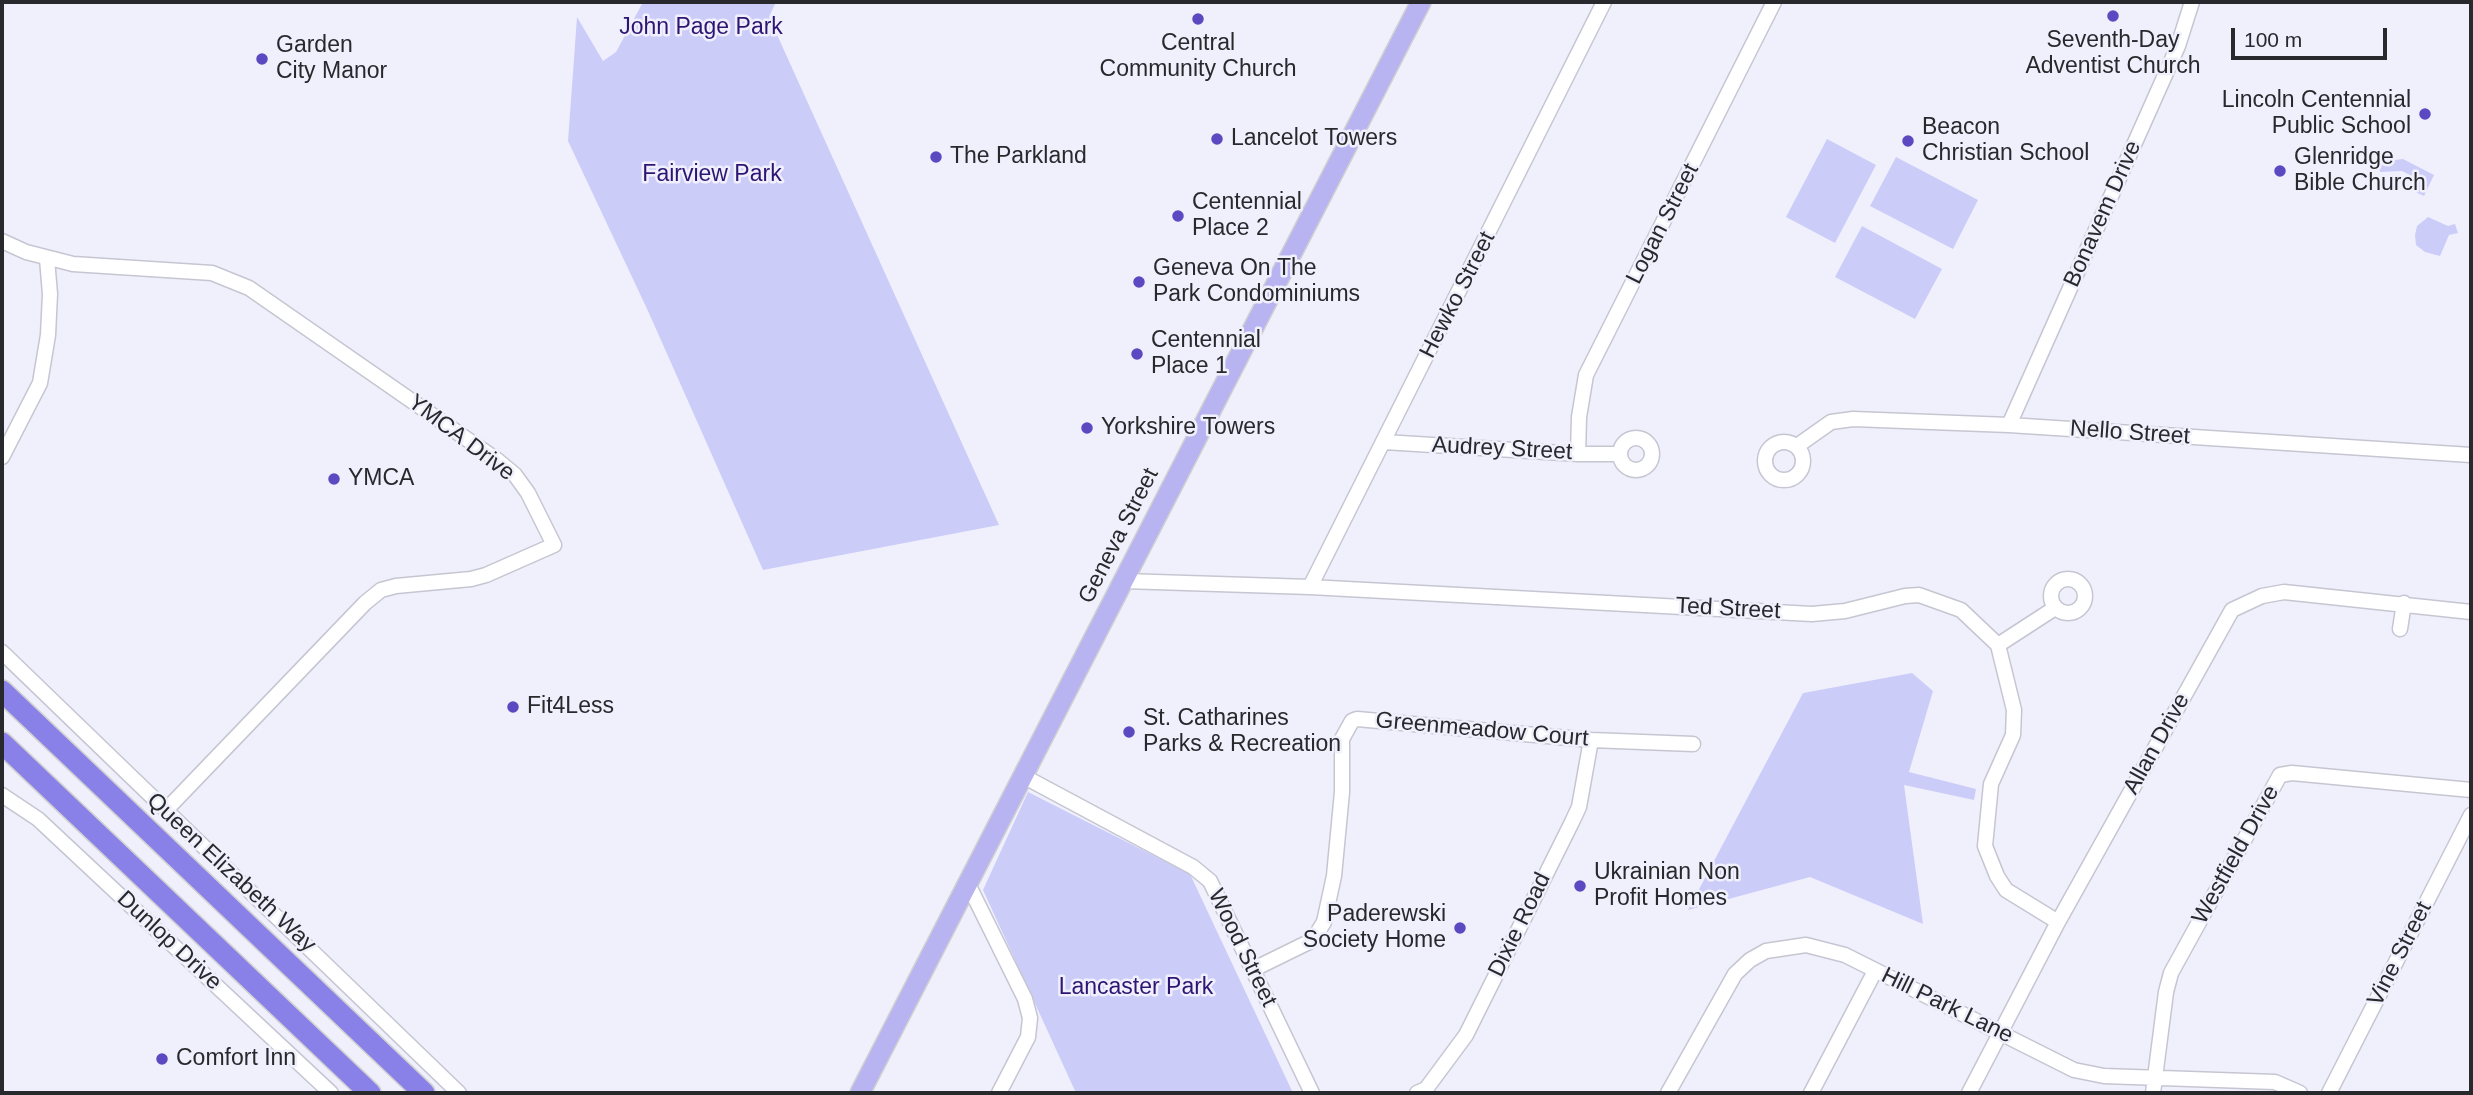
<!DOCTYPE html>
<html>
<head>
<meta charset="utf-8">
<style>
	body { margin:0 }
	#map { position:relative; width:2473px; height:1095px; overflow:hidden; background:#f0f0fd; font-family:Helvetica,sans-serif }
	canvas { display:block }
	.frame { position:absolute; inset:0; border:4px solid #28292d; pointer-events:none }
	.scale { position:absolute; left:2231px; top:28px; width:156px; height:32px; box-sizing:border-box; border:4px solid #28292d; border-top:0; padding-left:9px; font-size:21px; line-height:24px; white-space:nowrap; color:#28292d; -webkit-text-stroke:5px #f0f0fd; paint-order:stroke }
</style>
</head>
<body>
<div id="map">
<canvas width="2473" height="1095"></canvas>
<div class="frame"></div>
<div class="scale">100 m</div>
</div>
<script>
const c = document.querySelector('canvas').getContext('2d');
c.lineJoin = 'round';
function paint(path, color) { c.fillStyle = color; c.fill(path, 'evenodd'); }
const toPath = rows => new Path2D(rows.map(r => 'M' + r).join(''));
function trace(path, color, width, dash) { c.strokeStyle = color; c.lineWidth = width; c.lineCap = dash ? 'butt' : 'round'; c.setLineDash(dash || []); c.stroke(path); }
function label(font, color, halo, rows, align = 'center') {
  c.font = font + ' Helvetica,sans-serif'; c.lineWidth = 5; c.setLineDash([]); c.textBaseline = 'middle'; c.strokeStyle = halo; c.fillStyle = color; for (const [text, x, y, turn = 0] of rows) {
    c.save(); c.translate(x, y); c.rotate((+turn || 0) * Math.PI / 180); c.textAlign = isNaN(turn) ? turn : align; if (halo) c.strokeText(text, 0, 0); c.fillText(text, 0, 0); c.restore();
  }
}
paint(toPath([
	[643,2,776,2,769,17,999,525,763,570,648,311,568,141,577,17,603,61,616,52],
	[1827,139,1876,165,1835,243,1786,217],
	[1896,157,1978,200,1953,249,1870,206],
	[2403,159,2434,175,2424,196,2409,189,2414,177,2402,171,2380,172,2378,162],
	[2428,217,2448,226,2455,224,2458,233,2449,235,2440,256,2425,252,2416,245,2415,235,2417,226],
	[1862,226,1942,269,1915,319,1835,277],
	[1912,673,1933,691,1909,772,1976,789,1974,800,1904,785,1923,924,1810,877,1688,910,1803,693],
	[1028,792,1190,874,1293,1093,1076,1093,983,890]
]), '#ccccf9');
const minor = toPath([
	[2,241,26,252,73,264,212,273,249,288,497,460,515,475,528,493,554,545,486,575,471,579,396,586,381,590,365,603,166,810],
	[2009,425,2178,46,2192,2],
	'1620 454a16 16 0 1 1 32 0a16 16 0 1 1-32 0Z',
	'1765 461a19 19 0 1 1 38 0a19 19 0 1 1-38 0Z',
	[1384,442,1578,454,1620,454],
	[1797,446,1831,422,1853,419,2009,425,2471,455],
	[1578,454,1579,417,1586,375,1774,2],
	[2,457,40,383,48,335,50,294,47,259],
	'2051 596a17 17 0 1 1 34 0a17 17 0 1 1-34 0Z',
	[1124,581,1310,587,1812,614,1845,611,1905,596,1919,595,1961,610,1998,645,2014,710,2013,735,1991,784,1985,846,1997,876,2006,890,2058,922],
	[1310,587,1604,2],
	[2400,629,2404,603],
	[1998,645,2055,608],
	[2,652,459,1093],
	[1023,776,1193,867,1210,881,1312,1093],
	[2,795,38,819,331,1093],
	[968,884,1025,999,1030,1018,1028,1037,999,1093],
	[1254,969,1313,940,1324,922,1334,876,1342,792,1342,739,1352,721,1357,719,1591,740,1693,744],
	[1417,1093,1426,1089,1466,1035,1572,822,1579,807,1591,740],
	[1668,1093,1735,974,1750,960,1766,951,1806,945,1845,955,2074,1070,2104,1076,2275,1082,2300,1093],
	[1811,1093,1875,971],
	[1969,1093,2058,922,2232,610,2262,596,2284,592,2471,612],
	[2153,1093,2166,992,2171,973,2280,775,2292,773,2471,790],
	[2329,1093,2471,815]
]);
const major = toPath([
	[860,1093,1421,2]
]);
const highway = toPath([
	[2,691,424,1093],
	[2,743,370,1093]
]);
trace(minor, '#c6c6d2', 17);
trace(major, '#d0d0d1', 22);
trace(highway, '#d0d0d1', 24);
trace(minor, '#fff', 14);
trace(major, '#b8b3f1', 19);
trace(highway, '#8980e8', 21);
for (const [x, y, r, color] of [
	[2113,16,7,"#5c48c0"],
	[1198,19,7,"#5c48c0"],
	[262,59,7,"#5c48c0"],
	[2425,114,7,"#5c48c0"],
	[1217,139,7,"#5c48c0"],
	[1908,141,7,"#5c48c0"],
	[936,157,7,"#5c48c0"],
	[2280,171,7,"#5c48c0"],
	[1178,216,7,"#5c48c0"],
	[1139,282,7,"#5c48c0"],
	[1137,354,7,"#5c48c0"],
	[1087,428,7,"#5c48c0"],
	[334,479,7,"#5c48c0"],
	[513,707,7,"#5c48c0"],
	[1129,732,7,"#5c48c0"],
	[1580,886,7,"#5c48c0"],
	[1460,928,7,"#5c48c0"],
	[162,1059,7,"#5c48c0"]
]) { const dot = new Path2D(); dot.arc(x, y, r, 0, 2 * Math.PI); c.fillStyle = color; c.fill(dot); trace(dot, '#f0f0fd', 2.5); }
label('23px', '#2e1574', '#f0f0fd', [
	["John Page Park",701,28],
	["Fairview Park",712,175],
	["Lancaster Park",1136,988]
]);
label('23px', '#28292d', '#f0f0fd', [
	["Seventh-Day",2113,41,"center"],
	["Adventist Church",2113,67,"center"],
	["Central",1198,44,"center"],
	["Community Church",1198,70,"center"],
	["Garden",276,46],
	["City Manor",276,72],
	["Lincoln Centennial",2411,101,"right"],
	["Public School",2411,127,"right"],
	["Beacon",1922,128],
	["Christian School",1922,154],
	["Lancelot Towers",1231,139],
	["The Parkland",950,157],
	["Glenridge",2294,158],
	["Bible Church",2294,184],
	["Centennial",1192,203],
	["Place 2",1192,229],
	["Geneva On The",1153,269],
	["Park Condominiums",1153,295],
	["Centennial",1151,341],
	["Place 1",1151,367],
	["Yorkshire Towers",1101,428],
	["YMCA",348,479],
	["Fit4Less",527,707],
	["St. Catharines",1143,719],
	["Parks & Recreation",1143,745],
	["Ukrainian Non",1594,873],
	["Profit Homes",1594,899],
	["Paderewski",1446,915,"right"],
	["Society Home",1446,941,"right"],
	["Comfort Inn",176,1059]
], 'left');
label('23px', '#28292d', '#f0f0fd', [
	["Bonavem Drive",2103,214,-66],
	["Logan Street",1663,224,-63],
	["Hewko Street",1458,295,-63],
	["Nello Street",2130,433,4],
	["YMCA Drive",461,438,37],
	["Audrey Street",1502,449,3],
	["Geneva Street",1119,536,-63],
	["Ted Street",1728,609,3],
	["Greenmeadow Court",1482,730,5],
	["Allan Drive",2157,744,-61],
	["Westfield Drive",2236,855,-61],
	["Queen Elizabeth Way",231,873,43],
	["Dixie Road",1520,925,-64],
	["Dunlop Drive",169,941,43],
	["Wood Street",1242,948,64],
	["Vine Street",2400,954,-63],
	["Hill Park Lane",1947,1006,26]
]);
</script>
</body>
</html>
